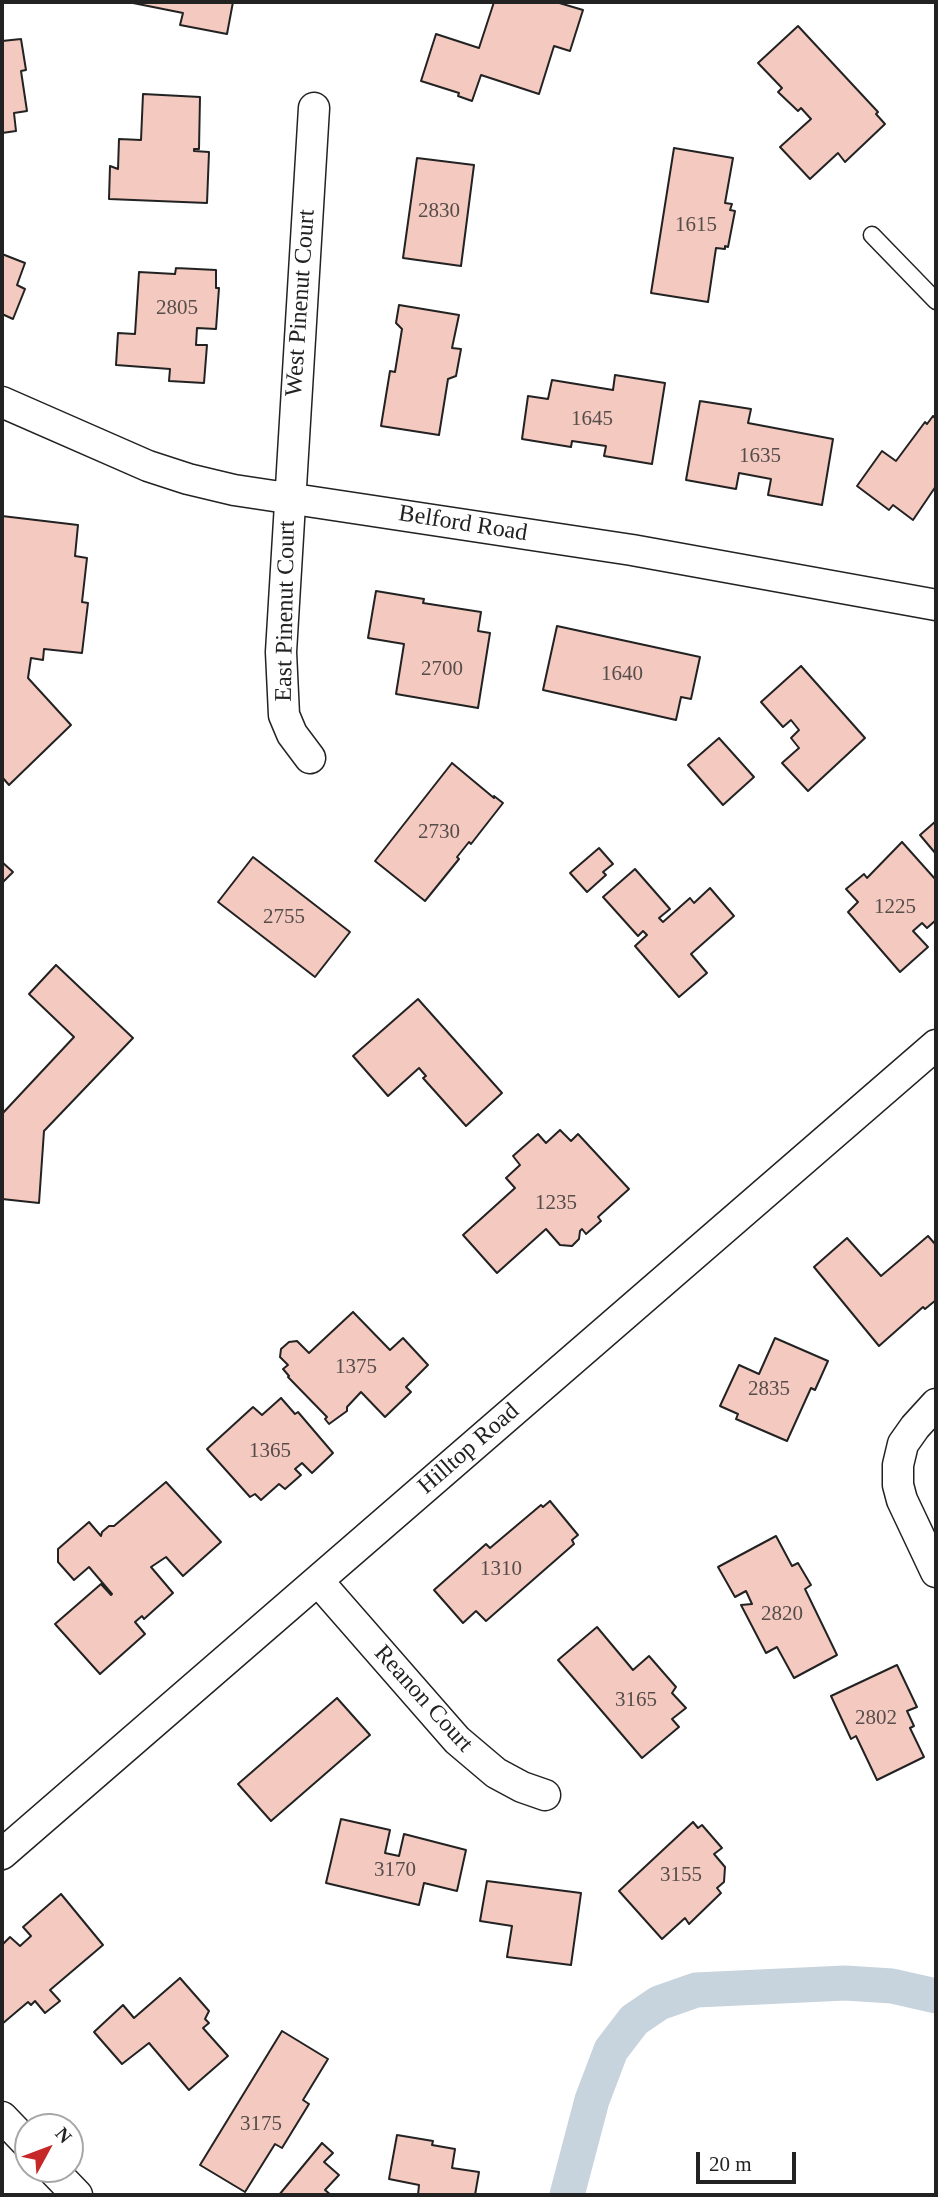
<!DOCTYPE html>
<html>
<head>
<meta charset="utf-8">
<style>
	body { margin:0 }
	#map { position:relative; width:938px; height:2197px; overflow:hidden; background:#fff; font-family:"Times New Roman",serif }
	canvas { display:block }
	.frame { position:absolute; inset:0; border:4px solid #222; pointer-events:none }
	.north { position:absolute; left:14px; top:2113px; width:70px; height:70px; box-sizing:border-box; background:#fff; border:2px solid #a7a7a7; border-radius:50%; rotate:49deg; font-size:19px; font-weight:700; line-height:28px; text-align:center; color:#222 }
	.north::after { content:''; display:block; margin:auto; width:24px; height:32px; background:#c62828; clip-path:polygon(50% 0,100% 100%,50% 72%,0 100%) }
	.scale { position:absolute; left:696px; top:2152px; width:100px; height:32px; box-sizing:border-box; border:4px solid #222; border-top:0; padding-left:9px; font-size:21px; line-height:24px; white-space:nowrap; color:#222; -webkit-text-stroke:5px #fff; paint-order:stroke }
</style>
</head>
<body>
<div id="map">
<canvas width="938" height="2197"></canvas>
<div class="frame"></div>
<div class="north">N</div>
<div class="scale">20 m</div>
</div>
<script>
const c = document.querySelector('canvas').getContext('2d');
c.lineJoin = 'round';
const toPath = rows => new Path2D(rows.map(r => 'M' + r).join(''));
function trace(path, color, width, dash) { c.strokeStyle = color; c.lineWidth = width; c.lineCap = dash ? 'butt' : 'round'; c.setLineDash(dash || []); c.stroke(path); }
function paint(path, color) { c.fillStyle = color; c.fill(path, 'evenodd'); }
function label(font, color, halo, rows, align = 'center') {
  c.font = font + ' "Times New Roman",serif'; c.lineWidth = 5; c.setLineDash([]); c.textBaseline = 'middle'; c.strokeStyle = halo; c.fillStyle = color; for (const [text, x, y, turn = 0] of rows) {
    c.save(); c.translate(x, y); c.rotate((+turn || 0) * Math.PI / 180); c.textAlign = isNaN(turn) ? turn : align; if (halo) c.strokeText(text, 0, 0); c.fillText(text, 0, 0); c.restore();
  }
}
trace(toPath([
	[567,2195,592,2100,611,2050,634,2020,659,2003,696,1990,845,1983,892,1986,936,1996]
]), '#c7d3dd', 35);
const building = toPath([
	[128,2,233,2,227,34,180,25,183,13,128,2],
	[494,2,556,2,583,10,570,51,554,46,539,94,481,75,472,101,458,96,459,93,421,81,436,34,479,48,494,2],
	[798,26,878,112,876,114,885,124,845,162,838,153,810,179,780,147,811,119,801,108,798,111,778,92,782,88,758,63,798,26],
	[21,39,26,70,21,71,27,111,14,113,16,131,2,133,2,41,21,39],
	[143,94,200,97,199,149,194,149,194,151,209,152,207,203,109,199,110,166,118,169,119,139,141,140,143,94],
	[674,148,733,158,725,203,732,204,730,210,735,211,728,247,725,246,725,249,716,248,708,302,651,293,674,148],
	[417,158,474,165,461,266,403,258,417,158],
	[2,254,25,263,17,285,25,289,13,319,2,314,2,254],
	[176,268,216,270,216,288,219,288,216,329,197,328,196,345,207,345,204,383,169,381,170,369,116,365,118,333,135,334,139,272,175,274,176,268],
	[399,305,459,315,452,348,461,349,456,376,448,379,439,435,381,426,390,371,395,372,402,329,396,323,399,305],
	[615,375,665,383,652,464,604,456,606,446,572,441,571,447,522,439,528,396,548,399,552,380,613,390,615,375],
	[700,401,751,409,748,423,833,439,822,505,768,495,771,479,739,473,736,489,686,480,700,401],
	[933,416,936,419,936,486,913,520,893,505,889,510,857,486,882,451,896,461,925,422,927,424,933,416],
	[2,516,78,525,75,556,87,558,82,602,88,603,82,653,44,649,43,660,31,658,28,678,71,725,9,785,2,777,2,516],
	[376,591,424,599,423,603,481,612,478,631,490,633,478,708,396,694,404,644,368,638,376,591],
	[557,626,700,657,691,699,681,697,676,720,543,690,557,626],
	[801,666,865,738,808,791,782,763,799,748,791,738,799,730,791,720,783,727,761,702,801,666],
	[719,738,754,777,723,805,688,765,719,738],
	[452,763,494,798,494,796,503,803,471,844,469,842,457,857,459,859,425,901,375,861,452,763],
	[936,821,936,854,920,835,936,821],
	[902,842,936,880,936,920,927,928,922,923,913,931,928,947,900,972,848,912,858,902,846,889,864,874,867,878,902,842],
	[599,848,613,864,603,872,606,875,587,892,570,873,599,848],
	[253,857,350,932,315,977,218,902,253,857],
	[2,862,13,872,2,883,2,862],
	[635,869,670,909,659,918,663,922,690,898,694,903,710,888,734,916,691,954,707,973,679,997,635,946,647,935,643,931,638,936,603,897,635,869],
	[56,965,133,1038,44,1131,39,1203,2,1199,2,1114,74,1037,29,994,56,965],
	[418,999,502,1093,466,1126,423,1078,426,1076,419,1068,388,1096,353,1056,418,999],
	[560,1130,571,1141,578,1134,629,1189,598,1217,601,1221,586,1234,582,1229,580,1231,579,1239,572,1246,560,1245,546,1229,497,1273,463,1235,515,1188,506,1178,520,1165,513,1156,538,1134,546,1143,560,1130],
	[928,1236,936,1245,936,1300,925,1309,923,1307,879,1346,814,1267,847,1238,881,1276,928,1236],
	[353,1312,390,1350,403,1338,428,1365,406,1387,411,1392,385,1417,361,1392,347,1407,347,1411,329,1424,325,1419,327,1417,288,1377,289,1376,283,1369,288,1365,280,1357,281,1349,289,1342,297,1341,309,1353,353,1312],
	[775,1338,828,1361,815,1390,811,1388,787,1441,736,1419,738,1414,720,1406,739,1365,759,1374,775,1338],
	[281,1398,295,1414,298,1412,333,1453,312,1473,302,1463,295,1469,301,1475,285,1489,279,1484,261,1500,255,1494,250,1497,207,1449,253,1407,262,1415,281,1398],
	[166,1482,221,1542,183,1576,166,1557,151,1567,173,1593,144,1619,142,1616,135,1622,145,1634,100,1674,55,1624,101,1584,111,1595,112,1594,89,1567,74,1580,58,1562,58,1549,89,1522,101,1536,102,1532,109,1526,114,1526,166,1482],
	[550,1501,578,1535,572,1540,574,1544,486,1621,476,1611,463,1623,434,1590,486,1544,490,1548,541,1505,543,1507,550,1501],
	[776,1536,792,1566,798,1563,811,1585,805,1589,837,1655,794,1678,777,1647,766,1653,741,1605,752,1604,746,1591,735,1597,718,1567,776,1536],
	[597,1627,633,1670,649,1656,676,1687,672,1693,686,1708,672,1719,679,1727,642,1758,558,1660,597,1627],
	[897,1665,917,1707,907,1711,914,1726,910,1728,924,1757,877,1780,856,1736,851,1739,831,1696,897,1665],
	[337,1698,370,1735,271,1821,238,1784,337,1698],
	[341,1819,390,1830,385,1853,399,1856,404,1834,466,1850,457,1891,424,1883,419,1905,326,1883,341,1819],
	[693,1822,698,1828,702,1825,722,1848,714,1854,725,1867,724,1882,717,1888,721,1893,689,1924,685,1918,662,1939,619,1891,693,1822],
	[487,1881,581,1893,571,1965,507,1957,512,1926,480,1921,487,1881],
	[61,1894,103,1945,50,1990,60,2001,45,2013,35,2001,31,2005,28,2002,2,2024,2,1945,10,1937,20,1946,31,1936,23,1927,61,1894],
	[180,1978,209,2011,205,2019,209,2023,203,2028,228,2056,189,2090,149,2043,122,2064,94,2032,123,2005,134,2018,180,1978],
	[282,2031,328,2059,303,2100,309,2104,282,2148,275,2144,245,2192,200,2165,282,2031],
	[397,2135,433,2141,432,2145,455,2149,452,2168,479,2172,475,2195,418,2195,419,2185,389,2179,397,2135],
	[322,2143,333,2153,324,2162,339,2175,325,2190,331,2195,279,2195,322,2143]
]);
paint(building, '#f3c9c0');
trace(building, '#222', 2);
const lane = toPath([
	[872,235,936,301]
]);
const street = toPath([
	[2,402,148,466,188,479,234,490,632,550,936,605],
	[310,758,292,734,284,715,281,652,314,108],
	[936,1404,915,1427,903,1444,898,1465,898,1485,902,1500,936,1572],
	[318,1581,457,1740,496,1773,522,1787,545,1795],
	[2,1854,936,1045],
	[2,2117,28,2144],
	[52,2169,77,2195]
]);
trace(lane, '#222', 19);
trace(street, '#222', 33);
trace(lane, '#fff', 16);
trace(street, '#fff', 30);
label('21px', '#564c4a', null, [
	["2830",439,211],
	["1615",696,225],
	["2805",177,308],
	["1645",592,419],
	["1635",760,456],
	["2700",442,669],
	["1640",622,674],
	["2730",439,832],
	["1225",895,907],
	["2755",284,917],
	["1235",556,1203],
	["1375",356,1367],
	["2835",769,1389],
	["1365",270,1451],
	["1310",501,1569],
	["2820",782,1614],
	["3165",636,1700],
	["2802",876,1718],
	["3170",395,1870],
	["3155",681,1875],
	["3175",261,2124]
]);
label('24px', '#222', '#fff', [
	["West Pinenut Court",301,303,-86],
	["Belford Road",463,524,9],
	["East Pinenut Court",286,611,-89],
	["Hilltop Road",469,1449,-41],
	["Reanon Court",423,1699,48]
]);
</script>
</body>
</html>
